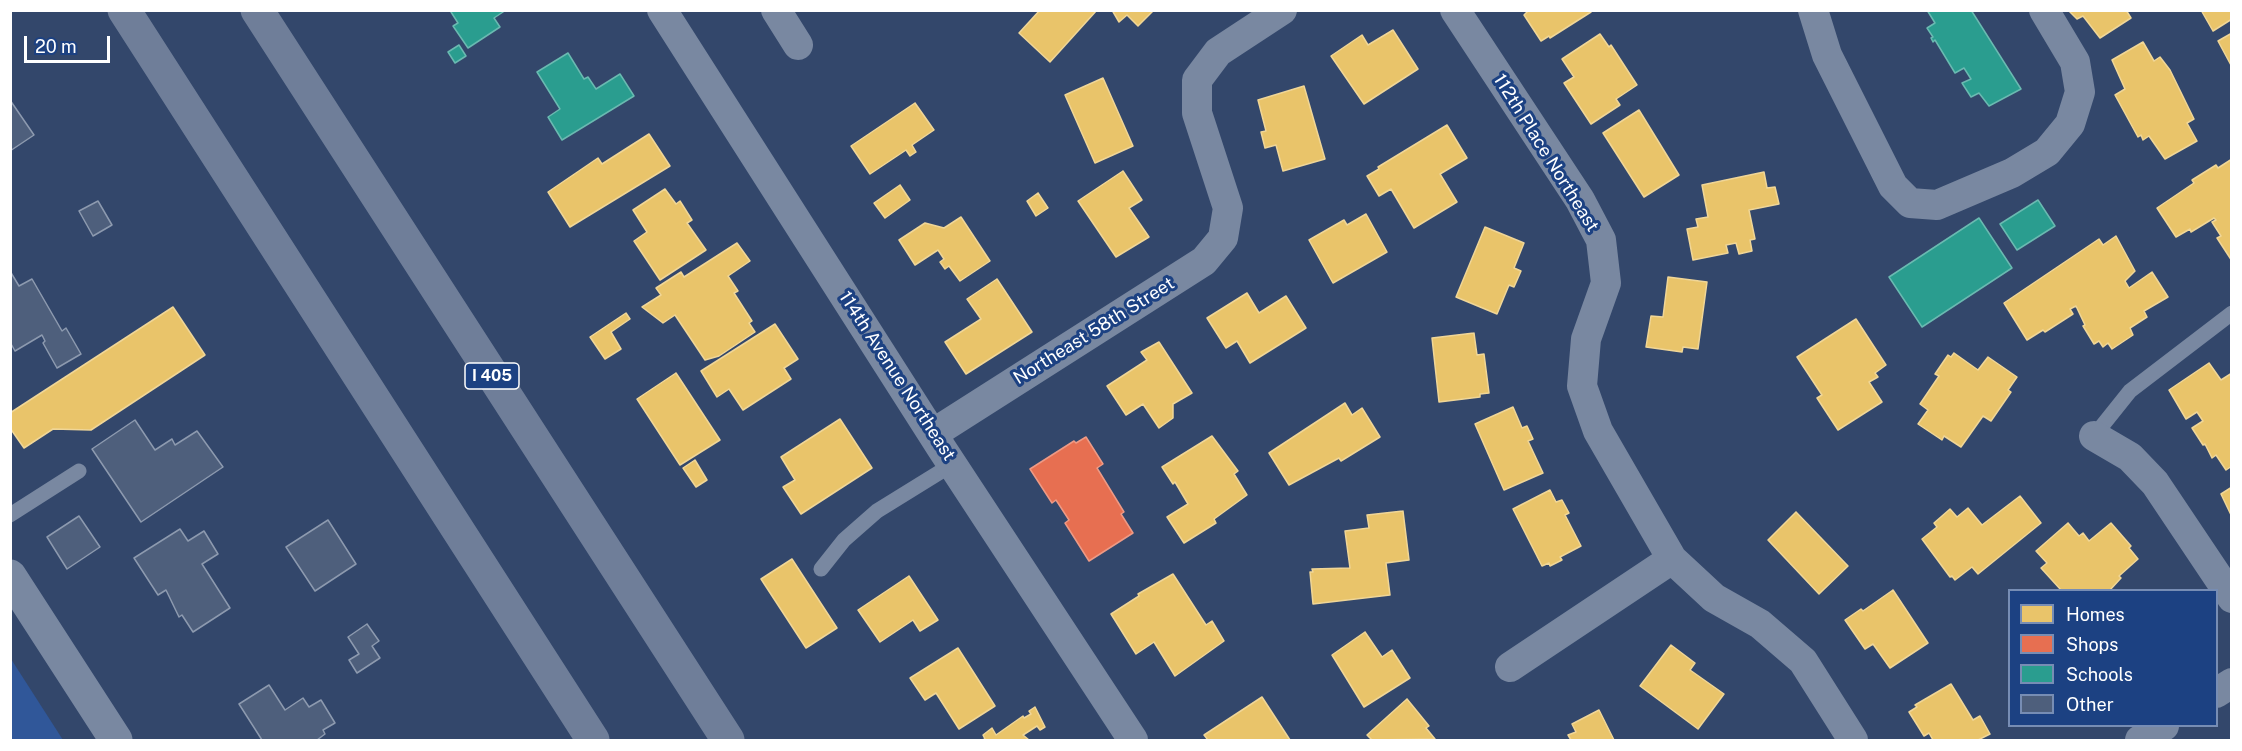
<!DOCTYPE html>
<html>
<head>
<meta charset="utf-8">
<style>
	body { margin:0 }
	#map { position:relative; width:2242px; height:751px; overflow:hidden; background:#33476b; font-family:"Public Sans",sans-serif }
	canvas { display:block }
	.frame { position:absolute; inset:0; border:12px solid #fff; pointer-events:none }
	.legend { position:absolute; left:2008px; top:589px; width:210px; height:138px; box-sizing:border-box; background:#1c4182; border:2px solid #778db4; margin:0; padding:8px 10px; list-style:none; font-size:18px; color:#fff }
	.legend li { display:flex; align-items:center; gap:12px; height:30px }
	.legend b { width:30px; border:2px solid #778db4 }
	.scale { position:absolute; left:24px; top:36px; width:86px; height:27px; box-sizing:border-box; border:3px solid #fff; border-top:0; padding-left:8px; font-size:18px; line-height:21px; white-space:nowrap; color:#fff; -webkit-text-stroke:4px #1c4182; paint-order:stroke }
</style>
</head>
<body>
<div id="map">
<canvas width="2242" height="751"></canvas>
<div class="frame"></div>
<ul class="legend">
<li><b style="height:16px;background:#e9c46a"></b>Homes</li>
<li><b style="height:16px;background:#e76f51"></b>Shops</li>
<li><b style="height:16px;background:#2a9d8f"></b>Schools</li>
<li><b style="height:16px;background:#4e5f7c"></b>Other</li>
</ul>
<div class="scale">20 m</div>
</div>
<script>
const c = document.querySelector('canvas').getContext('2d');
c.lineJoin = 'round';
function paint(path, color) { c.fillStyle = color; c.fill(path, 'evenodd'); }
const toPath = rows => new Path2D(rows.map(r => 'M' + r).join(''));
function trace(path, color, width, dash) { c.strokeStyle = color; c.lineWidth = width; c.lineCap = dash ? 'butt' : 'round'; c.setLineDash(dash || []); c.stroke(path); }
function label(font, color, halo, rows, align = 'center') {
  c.font = font + ' "Public Sans",sans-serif'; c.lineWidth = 6; c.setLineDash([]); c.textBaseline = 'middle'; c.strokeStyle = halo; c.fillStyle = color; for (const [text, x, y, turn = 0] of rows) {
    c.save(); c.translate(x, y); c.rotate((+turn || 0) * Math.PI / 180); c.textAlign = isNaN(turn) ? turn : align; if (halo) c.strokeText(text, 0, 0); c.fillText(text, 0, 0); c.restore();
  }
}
paint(toPath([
	[10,659,11,659,63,740,11,740]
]), '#305799');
const homes = toPath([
	[1040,10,1097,10,1050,62,1019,33,1040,10],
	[1112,10,1154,10,1138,26,1127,15,1119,22,1112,10],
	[1529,10,1590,10,1591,12,1550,38,1549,36,1541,41,1524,15,1529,10],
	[2068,10,2126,10,2131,18,2100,38,2083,16,2077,19,2068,10],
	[2201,10,2232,10,2232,19,2213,31,2201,10],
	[1393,30,1418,69,1364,104,1331,56,1362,35,1368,45,1393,30],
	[2232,33,2232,67,2218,41,2232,33],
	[1600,34,1609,47,1611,45,1637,85,1616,99,1620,105,1591,124,1564,83,1574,77,1562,59,1600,34],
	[2143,42,2154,61,2160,57,2170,70,2194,119,2187,123,2197,141,2165,159,2149,136,2143,140,2141,135,2138,137,2115,95,2125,89,2112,60,2143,42],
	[1103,78,1133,146,1095,163,1065,95,1103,78],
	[1304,86,1325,159,1283,171,1276,145,1265,148,1261,132,1266,131,1258,100,1304,86],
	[915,103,934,130,912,145,916,152,910,156,906,150,870,174,851,146,915,103],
	[1639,110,1679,175,1644,197,1603,133,1639,110],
	[1447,125,1467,158,1440,174,1457,202,1414,228,1391,189,1379,196,1367,176,1379,169,1378,167,1447,125],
	[649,134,670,166,570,227,548,192,598,158,602,164,649,134],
	[2232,159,2232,261,2217,238,2221,236,2212,222,2216,220,2214,218,2191,232,2190,229,2176,237,2157,208,2194,183,2192,180,2216,165,2218,168,2232,159],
	[1123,171,1142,200,1129,208,1149,237,1116,257,1078,201,1123,171],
	[1764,172,1767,188,1775,187,1779,204,1749,210,1755,239,1750,240,1752,251,1739,254,1736,243,1726,245,1728,253,1693,260,1687,229,1698,227,1696,219,1708,217,1702,185,1764,172],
	[900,185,910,200,885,218,874,203,900,185],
	[665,189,676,204,680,201,692,220,687,223,706,250,660,280,634,241,647,232,633,210,665,189],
	[1038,193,1048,208,1036,216,1027,201,1038,193],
	[1366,214,1387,252,1333,283,1309,240,1344,220,1347,225,1366,214],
	[961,217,990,261,960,281,949,266,945,269,940,262,944,259,938,250,915,265,899,240,925,223,944,228,961,217],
	[1485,227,1524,243,1514,268,1521,271,1514,287,1509,285,1497,314,1456,297,1485,227],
	[2116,236,2135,271,2125,281,2129,288,2152,272,2168,297,2144,311,2147,317,2130,328,2133,335,2112,349,2108,343,2103,347,2099,341,2094,344,2083,326,2085,325,2076,306,2070,309,2073,314,2045,332,2043,330,2027,340,2004,303,2099,239,2103,245,2116,236],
	[737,243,750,261,728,276,738,291,734,293,752,321,749,323,755,332,719,356,705,360,675,315,663,323,642,307,661,295,656,288,681,272,684,277,737,243],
	[1668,277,1707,282,1698,349,1683,347,1682,352,1646,347,1651,316,1663,317,1668,277],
	[997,279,1032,332,966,374,945,342,981,319,967,299,997,279],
	[1247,293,1259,313,1286,296,1306,328,1250,363,1237,341,1226,348,1207,318,1247,293],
	[173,307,205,355,91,430,53,429,24,448,10,428,10,413,173,307],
	[626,313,630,319,611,332,621,349,605,359,590,337,626,313],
	[1856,319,1886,365,1875,373,1878,377,1869,382,1882,402,1838,430,1817,398,1822,395,1797,357,1856,319],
	[775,324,798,359,784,368,791,379,743,410,729,389,717,397,701,371,775,324],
	[1474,333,1477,355,1484,354,1489,393,1480,394,1480,397,1439,402,1432,338,1474,333],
	[1159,342,1192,393,1173,404,1173,418,1159,428,1143,404,1126,415,1107,386,1147,360,1141,352,1159,342],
	[1954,353,1978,370,1988,357,2017,377,2008,390,2011,392,1991,421,1983,416,1961,447,1944,436,1942,440,1918,424,1928,410,1920,404,1939,376,1935,374,1948,355,1951,357,1954,353],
	[2209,363,2221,380,2232,373,2232,466,2226,470,2216,455,2212,458,2205,444,2203,445,2192,428,2203,421,2197,412,2186,419,2169,390,2209,363],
	[676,373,720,440,680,465,637,399,676,373],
	[1345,403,1352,415,1362,408,1380,437,1341,461,1339,458,1289,485,1269,453,1345,403],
	[1513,407,1522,428,1527,426,1533,439,1528,441,1543,473,1504,490,1475,424,1513,407],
	[840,419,872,468,801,514,783,487,795,480,781,457,840,419],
	[1212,436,1238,471,1234,474,1247,495,1214,519,1216,523,1184,543,1167,517,1188,504,1175,482,1173,484,1162,467,1212,436],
	[695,460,707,480,696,487,683,468,695,460],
	[2232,487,2232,517,2221,494,2232,487],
	[1550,490,1556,502,1562,500,1569,513,1565,515,1581,546,1560,557,1562,560,1550,566,1549,563,1542,566,1513,509,1550,490],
	[2020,496,2041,523,1978,574,1972,567,1955,580,1952,576,1950,577,1922,539,1937,527,1934,523,1950,509,1957,517,1968,508,1982,525,2020,496],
	[1403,511,1409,560,1386,563,1390,595,1313,604,1310,572,1313,572,1312,569,1350,568,1345,531,1369,528,1367,515,1403,511],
	[1796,512,1848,566,1819,594,1768,540,1796,512],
	[2068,523,2079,536,2083,533,2089,541,2111,523,2131,546,2129,548,2138,559,2119,576,2121,578,2110,590,2061,590,2041,568,2047,563,2036,551,2068,523],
	[792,559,837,628,806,648,761,579,792,559],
	[1173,574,1206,625,1212,621,1224,641,1175,676,1154,642,1136,654,1111,614,1139,596,1138,594,1173,574],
	[909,576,938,620,920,631,913,620,880,642,858,610,909,576],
	[1893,590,1928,643,1890,668,1873,644,1865,649,1845,620,1861,609,1863,611,1893,590],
	[1365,632,1382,657,1392,650,1410,678,1364,707,1332,655,1365,632],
	[1671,645,1695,663,1690,670,1724,694,1698,729,1640,686,1671,645],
	[958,648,995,706,959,729,936,693,925,700,910,678,958,648],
	[1951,684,1973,720,1980,716,1990,734,1978,740,1933,740,1929,733,1924,736,1909,712,1917,707,1915,705,1951,684],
	[1262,697,1290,740,1208,740,1204,735,1262,697],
	[1407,699,1429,726,1426,728,1435,739,1372,740,1367,735,1407,699],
	[1035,707,1045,727,1040,730,1037,726,1023,735,1029,740,982,740,985,739,983,735,992,728,996,735,1023,716,1024,718,1031,714,1029,711,1035,707],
	[1599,710,1614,740,1571,740,1568,735,1576,732,1572,724,1599,710]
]);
paint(homes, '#e9c46a');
trace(homes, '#f0d697', 1.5);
const shops = toPath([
	[1086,437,1103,464,1097,468,1124,512,1121,514,1133,533,1089,561,1065,523,1069,520,1056,500,1052,503,1030,469,1074,441,1076,443,1086,437]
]);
paint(shops, '#e76f51');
trace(shops, '#ee9a85', 1.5);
const schools = toPath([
	[454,10,506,10,494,18,500,27,468,48,453,26,458,23,451,12,454,10],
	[1971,10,2021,89,1989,106,1979,93,1971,97,1962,83,1971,79,1964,68,1955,73,1935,40,1933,42,1931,38,1933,37,1927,28,1935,23,1927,10,1971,10],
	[459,45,466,56,455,63,448,52,459,45],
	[568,53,584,79,588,77,596,89,620,74,634,96,562,140,548,117,560,109,537,72,568,53],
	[2038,200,2055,226,2017,250,2000,224,2038,200],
	[1979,218,2012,268,1922,327,1889,277,1979,218]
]);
paint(schools, '#2a9d8f');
trace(schools, '#6abab1', 1.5);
const building = toPath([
	[10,100,34,135,10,151,10,100],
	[98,201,112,225,93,236,79,211,98,201],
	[10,271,19,286,32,279,62,331,66,328,81,354,57,368,43,343,45,341,42,335,15,351,10,342,10,271],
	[135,420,155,450,172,439,175,445,197,431,223,467,141,522,92,449,135,420],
	[79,516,100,547,67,569,47,537,79,516],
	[328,520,356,564,315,591,286,547,328,520],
	[180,529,188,541,204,531,218,554,202,564,230,608,193,632,182,615,179,617,166,590,158,595,134,558,180,529],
	[367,624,379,641,372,646,380,658,357,673,349,660,359,654,348,637,367,624],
	[269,685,285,710,303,698,309,707,321,700,335,723,323,730,325,734,317,740,262,740,239,704,269,685]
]);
paint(building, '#4e5f7c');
trace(building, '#8d9aaf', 1.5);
trace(toPath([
	[2094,436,2130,391,2232,313],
	[10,515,79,471],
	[821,569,844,540,877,511,953,464]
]), '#7988a1', 15);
trace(toPath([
	[662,10,942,449,1133,740],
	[776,10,798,45],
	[1455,10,1580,200,1601,240,1606,283,1586,339,1582,386,1598,431,1672,559,1714,598,1760,624,1803,661,1853,740],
	[1813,10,1827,55,1893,186,1910,203,1937,205,2012,173,2047,152,2070,124,2080,92,2075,62,2044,10],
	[934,433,1204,261,1223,238,1228,208,1197,113,1197,80,1218,52,1282,10],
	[2094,436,2130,457,2155,483,2232,598],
	[1510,667,1672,559],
	[2216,693,2232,683],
	[2140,740,2164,726]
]), '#7988a1', 30);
trace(toPath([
	[10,576,116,740]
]), '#7988a1', 33);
trace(toPath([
	[124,10,593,740],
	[257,10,728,740]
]), '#6f7e99', 33);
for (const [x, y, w] of [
	[492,376,54]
]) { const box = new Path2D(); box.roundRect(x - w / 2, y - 13, w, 26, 4.5); c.fillStyle = '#1c4182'; c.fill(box); trace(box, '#fff', 1.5); }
label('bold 16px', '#fff', null, [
	["I 405",492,376]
]);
label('18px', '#fff', '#1c4182', [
	["112th Place Northeast",1546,153,58],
	["Northeast 58th Street",1094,331,-32],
	["114th Avenue Northeast",897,376,57]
]);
</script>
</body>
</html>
